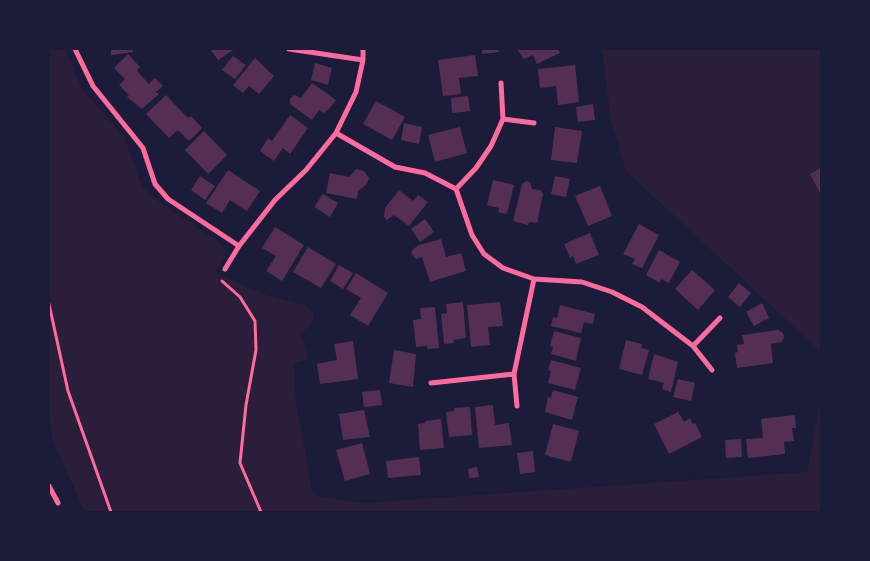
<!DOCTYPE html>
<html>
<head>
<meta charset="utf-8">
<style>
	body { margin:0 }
	#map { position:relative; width:870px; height:561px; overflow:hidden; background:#1b1b3a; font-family:"Work Sans",sans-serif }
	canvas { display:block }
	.frame { position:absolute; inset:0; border:50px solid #1b1b3a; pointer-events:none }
</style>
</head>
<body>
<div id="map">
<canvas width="870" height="561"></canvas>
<div class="frame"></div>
</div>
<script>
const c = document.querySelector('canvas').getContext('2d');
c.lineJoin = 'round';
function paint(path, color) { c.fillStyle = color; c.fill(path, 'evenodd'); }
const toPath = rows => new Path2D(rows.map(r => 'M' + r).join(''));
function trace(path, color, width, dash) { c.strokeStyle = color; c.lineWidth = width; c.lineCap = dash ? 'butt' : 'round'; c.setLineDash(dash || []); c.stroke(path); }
paint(toPath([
	[49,49,65,49,83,91,124,136,142,187,161,203,219,242,225,249,223,260,215,273,266,295,304,305,314,313,311,326,300,333,309,359,294,363,296,402,313,495,363,503,807,472,821,398,821,512,85,512,53,441,49,415],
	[602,49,821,49,821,352,626,171,611,122]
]), '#2a1e3b');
paint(toPath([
	[111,49,133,49,133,52,111,55],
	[210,49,235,49,218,60],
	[482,49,499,49,499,52,482,54],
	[517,49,558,49,560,53,537,64,533,55,524,59],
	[128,54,140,67,137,71,149,84,155,78,163,86,156,92,159,94,142,109,127,97,129,95,119,85,125,79,114,68],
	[475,55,478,76,459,78,461,94,443,96,438,60],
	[233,56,246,65,235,79,222,70],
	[255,58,274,76,259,94,249,86,243,93,233,85],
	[315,63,332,68,328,85,311,80],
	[575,65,579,102,558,105,556,86,540,88,538,69],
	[312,83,336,100,329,109,324,113,319,110,312,120,290,104,290,99,294,95,301,98],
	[166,95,188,118,191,116,202,128,189,141,178,130,169,138,146,114],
	[468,96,470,111,452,113,451,98],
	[376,101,405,117,392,140,363,124],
	[593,104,595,120,578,122,576,107],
	[290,115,308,128,290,154,283,148,274,161,260,151,268,138,272,141],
	[404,123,422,127,419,144,401,140],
	[460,127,467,153,435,162,428,135],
	[555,127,582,131,577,163,551,160],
	[204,131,227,155,208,174,185,150],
	[821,168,821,195,810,174],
	[356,169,364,171,369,178,367,184,358,191,357,199,326,193,330,173,349,177],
	[228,170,260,191,247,211,230,200,222,213,206,203],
	[200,176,215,186,205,200,191,190],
	[555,176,570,179,566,197,551,194],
	[493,180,514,185,507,214,498,212,499,208,487,205],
	[526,181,530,182,532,189,540,190,543,194,537,223,529,222,528,225,513,221,522,184],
	[600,186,612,216,588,226,575,196],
	[399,190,413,201,418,195,428,202,409,226,394,215,387,220,384,217,385,208],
	[323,194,338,203,330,217,314,207],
	[425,219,434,232,420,242,411,229],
	[639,224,659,235,642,268,632,264,635,259,623,254],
	[275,227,304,245,282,281,266,271,276,256,262,248],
	[590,233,599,255,576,264,573,256,570,258,564,244],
	[441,239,446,257,461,253,466,271,430,282,422,257,416,259,411,253,413,249,419,245],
	[308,247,336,264,321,288,293,272],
	[659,250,680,262,669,283,661,279,660,283,646,275],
	[339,265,353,273,343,289,330,281],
	[692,270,715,290,698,310,675,289],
	[356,273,388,293,368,326,350,315,361,298,346,289],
	[739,283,751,293,740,307,728,297],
	[463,302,466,338,453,340,454,343,444,344,441,314,447,313,446,304],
	[500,302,503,326,488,327,490,345,471,347,467,305],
	[762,303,769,318,754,326,746,312],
	[560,305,595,314,593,324,584,322,581,333,551,326,553,317,557,318],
	[435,307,439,348,427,349,427,346,416,347,413,320,421,319,420,308],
	[778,330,783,333,784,338,781,342,771,344,773,363,737,368,735,353,738,352,737,345,744,344,742,335],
	[554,331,581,338,576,361,551,354,553,347,550,346],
	[626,340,642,344,641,348,649,350,642,375,619,369],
	[353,341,358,379,320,384,317,364,337,360,334,344],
	[394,350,416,354,413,387,389,383],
	[654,354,678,362,671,392,662,389,664,383,648,379],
	[551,360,581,368,575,390,548,383,551,371,548,370],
	[678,379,695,383,691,401,673,397],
	[380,390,382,405,364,407,362,392],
	[553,390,578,397,572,420,545,412,548,397,551,398],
	[493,405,495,425,509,423,512,445,479,448,475,407],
	[470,407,472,435,449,437,446,412,454,411,454,408],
	[364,410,370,437,343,440,339,414],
	[678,412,684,422,690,418,693,424,695,423,702,437,669,454,654,424],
	[795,415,796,428,792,428,794,441,784,442,785,454,748,458,746,439,763,438,761,419],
	[441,419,444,448,420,450,418,424,425,423,425,421],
	[553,424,579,431,571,462,545,455],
	[741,439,742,457,726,458,725,440],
	[362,443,370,474,345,481,336,450],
	[533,451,535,472,520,474,517,453],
	[419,457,421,475,388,478,386,461],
	[477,467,479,477,469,478,468,469]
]), '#542f53');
trace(toPath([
	[222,281,240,297,255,321,256,350,246,405,240,463,261,512],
	[49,304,68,391,111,512]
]), '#ff6b9d', 3);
trace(toPath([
	[75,49,93,86,143,148,155,184,168,199,239,246,275,200,306,170,336,133,356,92,363,60,363,49],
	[289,49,363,60],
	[501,83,503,119],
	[336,133,395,167,425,173,456,189,476,168,491,146,503,119,534,123],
	[456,189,472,235,484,254,503,268,534,279,582,282,612,292,642,307,693,346,720,318],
	[225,269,239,246],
	[693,346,712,370],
	[431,383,514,374],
	[517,406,514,374,534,279],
	[49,486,58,503]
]), '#ff6b9d', 5);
</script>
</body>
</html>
